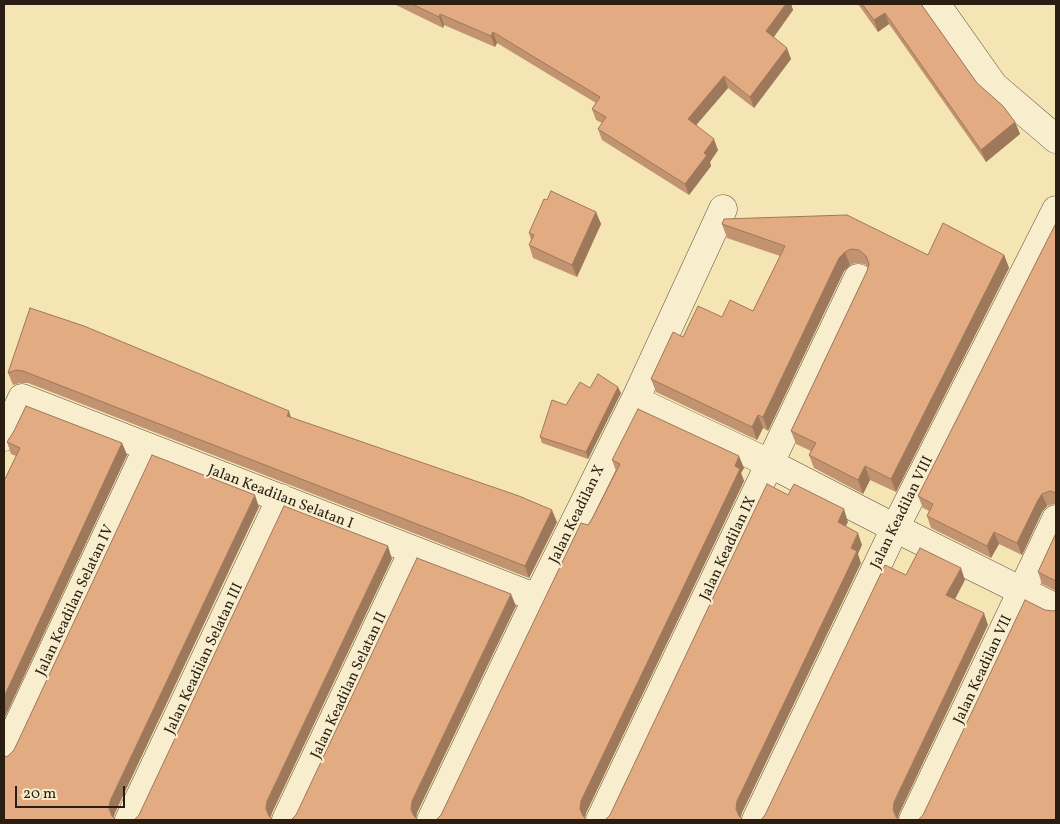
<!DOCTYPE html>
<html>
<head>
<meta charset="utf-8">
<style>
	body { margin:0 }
	#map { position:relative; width:1060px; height:824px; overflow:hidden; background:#f5e5b4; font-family:Vollkorn,serif }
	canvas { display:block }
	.frame { position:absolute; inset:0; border:5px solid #2a1e12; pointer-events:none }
	.scale { position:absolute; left:15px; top:786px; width:110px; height:22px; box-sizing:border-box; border:2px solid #2a1e12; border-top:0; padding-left:6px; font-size:15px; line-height:18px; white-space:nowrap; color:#2a1e12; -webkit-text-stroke:4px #f8eece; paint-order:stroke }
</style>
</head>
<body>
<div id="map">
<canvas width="1060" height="824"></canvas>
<div class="frame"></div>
<div class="scale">20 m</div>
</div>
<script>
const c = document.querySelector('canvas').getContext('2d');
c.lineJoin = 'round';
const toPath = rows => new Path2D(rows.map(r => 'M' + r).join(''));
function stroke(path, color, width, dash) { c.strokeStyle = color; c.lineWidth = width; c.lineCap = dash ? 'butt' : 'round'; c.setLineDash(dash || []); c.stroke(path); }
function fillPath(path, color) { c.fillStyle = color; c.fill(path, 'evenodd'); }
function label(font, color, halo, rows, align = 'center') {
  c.font = font + ' Vollkorn,serif'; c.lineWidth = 4; c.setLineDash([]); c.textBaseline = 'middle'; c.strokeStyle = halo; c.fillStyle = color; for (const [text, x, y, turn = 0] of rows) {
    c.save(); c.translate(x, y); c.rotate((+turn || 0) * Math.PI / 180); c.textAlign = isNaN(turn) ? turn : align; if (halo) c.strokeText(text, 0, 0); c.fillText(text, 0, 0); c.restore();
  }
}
const street = toPath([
	[936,4,994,86,1056,139],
	[635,400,769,463,895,528,1056,608],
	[4,437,22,398,537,598],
	[4,755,148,447],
	[129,820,281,498],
	[286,820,413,551],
	[431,820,537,598,635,400,723,209],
	[600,820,858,278],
	[756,820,895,528,1056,210],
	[913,820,1056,519]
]);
stroke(street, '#5d503a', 29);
stroke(street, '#f8eece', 28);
fillPath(toPath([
	[394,4,791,4,793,10,774,37,791,59,754,108,728,88,696,125,718,150,710,162,711,166,689,195,602,140,598,129,602,123,596,120,592,109,596,103,497,43,495,47,444,25,443,28],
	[858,4,921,4,977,83,1015,122,1020,134,986,162,889,24,878,32],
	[547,200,596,212,601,224,577,277,533,258,529,245,531,240,529,233],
	[1056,223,1056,504,1054,504,1047,506,1042,512,1022,555,999,544,991,558,931,528,927,516,929,511,923,508,918,496],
	[722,224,928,255,1004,255,1009,268,896,492,870,480,863,494,814,468,809,455,811,451,796,444,791,431,867,271,868,267,864,264,856,263,850,265,844,271,768,431,763,428,757,440,656,392,651,379,683,337,722,317,753,311,780,256,727,238],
	[30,308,291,418,557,522,529,578,28,383,20,383,13,385,8,373],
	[590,388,621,393,588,459,542,443,540,437,566,405],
	[7,442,122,443,127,455,4,719,4,481,16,456,11,454],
	[612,460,744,468,741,473,744,481,586,813,585,818,441,815,588,525,592,519,616,471],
	[1056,533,1056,591,1042,584,1038,572]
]), '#c29370');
fillPath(toPath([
	[786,4,791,4,793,10,770,42,766,31],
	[885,13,889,24,878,32,874,20],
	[440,14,444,25,443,28,439,17],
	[493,32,497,43,495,47,491,36],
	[787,48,791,59,754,108,750,97],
	[724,76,728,88,692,130,688,119],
	[1015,122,1020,134,986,162,981,150],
	[714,139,718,150,710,162,711,166,689,195,685,184,704,153],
	[596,212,601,224,577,277,572,265],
	[845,252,850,265,844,271,768,431,763,417,839,258],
	[1004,255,1009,268,896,492,891,479],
	[618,387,621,393,588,459,586,452],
	[289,411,293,424,287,416],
	[758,415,763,428,757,440,752,427],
	[122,443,127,455,4,719,4,697],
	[739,456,744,468,741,473,744,481,586,813,584,820,580,809,581,801],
	[865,466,870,480,863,494,858,480],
	[1042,494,1047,506,1042,512,1022,555,1017,543,1038,500],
	[255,495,259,507,115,813,113,820,109,809,110,801],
	[844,509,848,522,842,534,838,522],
	[552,510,557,522,529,578,525,566],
	[994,532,999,544,991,558,987,546],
	[858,533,862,545,858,554,861,563,742,813,740,820,736,809,737,801],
	[388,546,392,559,272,813,270,820,266,809,267,801],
	[961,568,965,580,951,607,946,595],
	[511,594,516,606,417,813,416,820,415,820,411,810,412,801],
	[984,613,988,625,899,814,898,820,893,810,894,802]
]), '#9e785b');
const building = toPath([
	[412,4,786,4,766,31,787,48,750,97,724,76,688,119,714,139,704,153,707,155,685,184,598,129,606,117,592,109,600,97,493,32,491,36,440,14,439,17,412,4],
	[862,4,921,4,977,83,1003,106,1015,122,981,150,885,13,874,20,862,4],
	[551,191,596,212,572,265,529,245,534,235,529,233,544,199,547,200,551,191],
	[847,215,928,255,943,223,1004,255,891,479,865,466,858,480,809,455,816,443,791,431,867,271,869,264,866,256,859,250,851,249,845,252,839,258,763,417,758,415,752,427,651,379,673,332,683,337,698,306,722,317,730,300,753,311,785,246,722,224,724,219,847,215],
	[1056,223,1056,493,1050,491,1042,494,1038,500,1017,543,994,532,987,546,927,516,933,504,918,496,1056,223],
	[30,308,84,326,289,411,287,416,519,496,552,510,525,566,23,371,16,370,8,373,30,308],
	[598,374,618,387,586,452,540,437,552,400,566,405,580,382,590,388,598,374],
	[26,406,122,443,4,697,4,481,20,448,7,442,14,431,26,406],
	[638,409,739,456,735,466,740,469,581,801,580,809,583,816,587,820,436,820,441,815,581,523,588,525,592,519,620,464,612,460,638,409],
	[152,455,255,495,110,801,109,809,112,816,116,820,4,820,4,757,8,756,14,750,152,455],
	[767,484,788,495,794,484,844,509,838,522,858,533,851,548,857,551,737,801,736,809,739,816,743,820,605,820,610,815,767,484],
	[284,506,388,546,267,801,266,809,269,816,273,820,134,820,139,815,284,506],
	[1056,533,1056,581,1038,572,1056,533],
	[920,548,961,568,946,595,984,613,894,802,893,810,896,817,900,820,761,820,765,815,885,565,906,575,920,548],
	[417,558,511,594,412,801,411,810,414,816,418,820,291,820,296,815,417,558],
	[1025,600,1045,610,1053,611,1056,610,1056,820,918,820,923,815,1025,600]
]);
fillPath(building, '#e2ab82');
stroke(building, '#9e785b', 1);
label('15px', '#2a1e12', '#f8eece', [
	["Jalan Keadilan Selatan I",280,498,21],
	["Jalan Keadilan VIII",903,513,-64],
	["Jalan Keadilan X",578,515,-64],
	["Jalan Keadilan IX",729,549,-65],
	["Jalan Keadilan Selatan IV",76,601,-65],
	["Jalan Keadilan Selatan III",205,659,-65],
	["Jalan Keadilan VII",984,670,-65],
	["Jalan Keadilan Selatan II",350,686,-65]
]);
</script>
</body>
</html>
